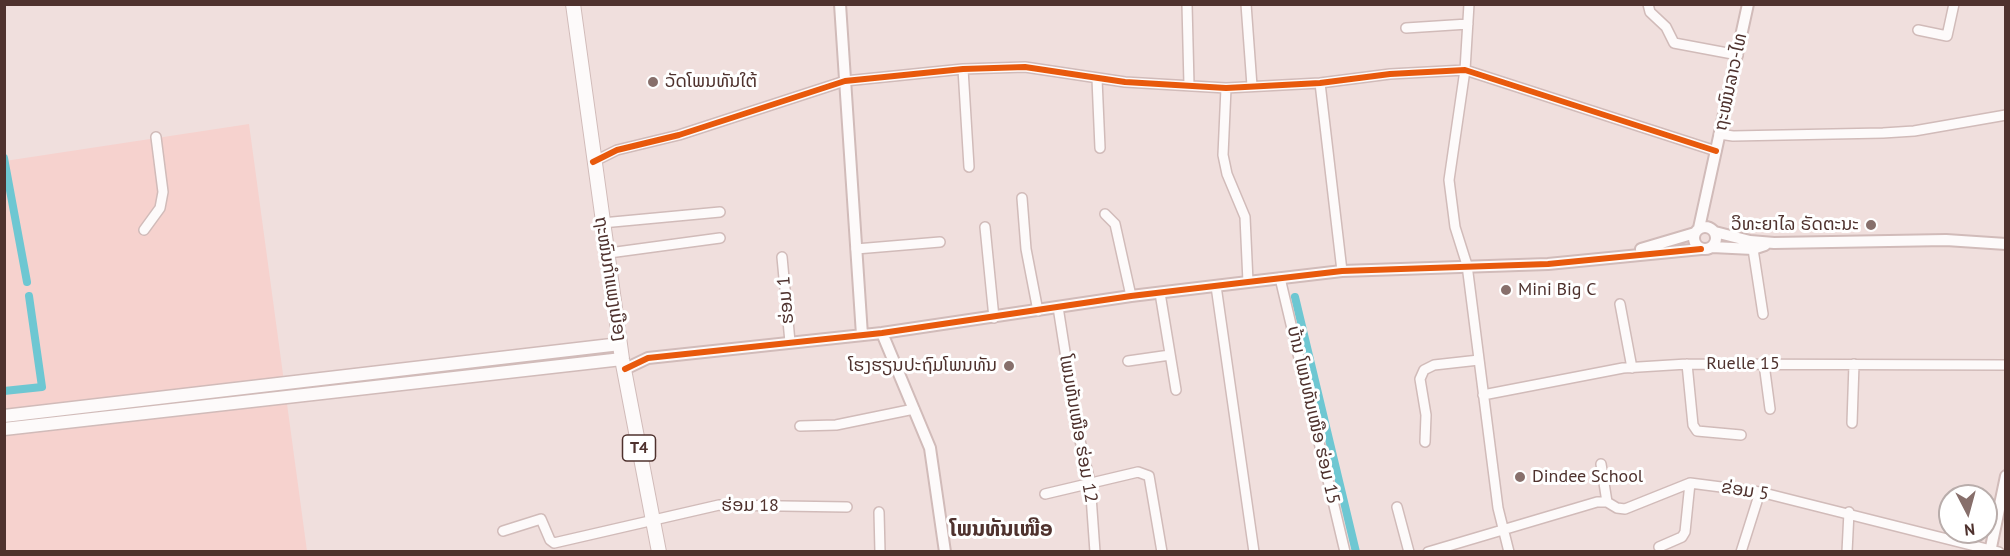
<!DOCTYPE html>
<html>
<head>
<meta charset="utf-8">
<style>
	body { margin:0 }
	#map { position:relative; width:2010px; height:556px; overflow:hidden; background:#f0dfdd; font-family:"PT Sans",sans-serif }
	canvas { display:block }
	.frame { position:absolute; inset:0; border:6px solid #4f322e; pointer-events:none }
	.north { position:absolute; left:1938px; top:484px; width:60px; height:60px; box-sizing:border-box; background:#fff; border:2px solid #b9adab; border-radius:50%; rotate:174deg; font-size:16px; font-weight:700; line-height:24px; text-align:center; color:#4f322e }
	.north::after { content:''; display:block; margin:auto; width:21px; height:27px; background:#876f6b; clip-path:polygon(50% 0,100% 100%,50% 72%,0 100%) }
</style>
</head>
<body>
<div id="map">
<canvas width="2010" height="556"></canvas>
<div class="frame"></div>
<div class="north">N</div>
</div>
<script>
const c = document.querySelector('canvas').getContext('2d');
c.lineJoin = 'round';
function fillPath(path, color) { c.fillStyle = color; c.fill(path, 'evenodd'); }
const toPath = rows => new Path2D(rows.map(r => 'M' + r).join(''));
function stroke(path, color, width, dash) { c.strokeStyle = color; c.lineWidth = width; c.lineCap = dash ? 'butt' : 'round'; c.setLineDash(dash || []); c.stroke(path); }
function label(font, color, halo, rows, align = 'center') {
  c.font = font + ' "PT Sans","Noto Sans Lao",sans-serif'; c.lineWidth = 6; c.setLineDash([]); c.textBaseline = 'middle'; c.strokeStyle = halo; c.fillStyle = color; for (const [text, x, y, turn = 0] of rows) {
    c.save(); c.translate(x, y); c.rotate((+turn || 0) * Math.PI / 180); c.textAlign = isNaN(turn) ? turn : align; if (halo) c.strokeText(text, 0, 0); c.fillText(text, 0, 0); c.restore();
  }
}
fillPath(toPath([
	[249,124,307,551,5,551,4,158,5,161]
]), '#f6d2ce');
stroke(toPath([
	[4,158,27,282],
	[1295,297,1356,552],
	[4,391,42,387,29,296]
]), '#6ec7d2', 8);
const minor = toPath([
	[1187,4,1189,85],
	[1246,4,1252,86],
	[1469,4,1465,70,1449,180,1455,227,1467,265,1498,508,1509,552],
	[1648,4,1650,12,1666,27,1674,43,1738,55],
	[1406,28,1468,24],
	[1918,30,1947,36,1954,4],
	[963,69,969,167],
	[1097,79,1100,148],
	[1320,83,1342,271],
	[1226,88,1223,155,1227,174,1245,217,1248,282],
	[1719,134,1733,136,1883,133,1914,131,2006,115],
	[593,162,617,150,679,135,845,81,963,69,1025,67,1125,82,1226,88,1320,83,1390,74,1465,70,1716,151],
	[1022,198,1026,249,1038,311],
	[1105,214,1115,224,1131,296],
	[602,223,720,212],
	[985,227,994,318],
	[144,230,160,208,163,192,156,137],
	[856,249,940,242],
	[1753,249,1763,314],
	[609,253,720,238],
	[782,257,790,342],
	[1280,278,1345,552],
	[1216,286,1254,552],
	[1160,293,1176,390],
	[1620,304,1632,368],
	[1058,307,1077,428,1090,482,1095,552],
	[1128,361,1170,355],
	[1687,364,1693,425,1697,431,1741,435],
	[1764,364,1770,409],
	[1483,395,1623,368,1687,364,2006,365],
	[1852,423,1854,364],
	[800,426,836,425,914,409],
	[1425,442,1426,415,1420,379,1424,370,1434,365,1479,360],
	[1601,464,1607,502],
	[1045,494,1138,472,1149,476,1162,552],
	[1397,507,1409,552],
	[879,512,880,552],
	[503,531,541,519,550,540,554,543,719,505,847,507],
	[1659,547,1682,537,1685,532,1690,483],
	[1428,552,1597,502,1607,502,1617,508,1625,509,1690,483,1760,492,1999,552],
	[1741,552,1760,492],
	[1847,552,1849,512]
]);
const tertiary = toPath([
	[840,4,862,335],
	'1694 238a11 11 0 1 1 22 0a11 11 0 1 1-22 0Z',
	[1699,228,1748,4],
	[1715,232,1750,241,1774,243,1946,240,2006,244],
	[1712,247,1753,249,1765,245],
	[1641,249,1695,233],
	[882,333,930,448,945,552],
	[625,369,648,358,882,333,1131,296,1248,282,1342,271,1548,264,1701,249],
	[1990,552,2006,476]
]);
const secondary = toPath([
	[4,416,620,344],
	[4,429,622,359]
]);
const primary = toPath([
	[573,4,622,359,659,552]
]);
stroke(minor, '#d1bbb9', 12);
stroke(tertiary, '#d1bbb9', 14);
stroke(secondary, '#d1bbb9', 15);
stroke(primary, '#d1bbb9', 16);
stroke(minor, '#fdfafa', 9);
stroke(tertiary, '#fdfafa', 10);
stroke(secondary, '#fdfafa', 12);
stroke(primary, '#fdfafa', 14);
stroke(toPath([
	[593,162,617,150,679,135,845,81,963,69,1025,67,1125,82,1226,88,1320,83,1390,74,1465,70,1716,151],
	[625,369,648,358,882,333,1131,296,1248,282,1342,271,1548,264,1701,249]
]), '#e8590c', 6);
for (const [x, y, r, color] of [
	[653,82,6,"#876f6b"],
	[1871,225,6,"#876f6b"],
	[1506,290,6,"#876f6b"],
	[1009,366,6,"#876f6b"],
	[1520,477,6,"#876f6b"]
]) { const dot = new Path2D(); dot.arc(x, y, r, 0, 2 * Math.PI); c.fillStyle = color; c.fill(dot); stroke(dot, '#fff', 2); }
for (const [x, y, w] of [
	[639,448,33]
]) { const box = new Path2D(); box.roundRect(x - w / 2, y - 13, w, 26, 4.5); c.fillStyle = '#fff'; c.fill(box); stroke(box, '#4f322e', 1.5); }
label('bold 16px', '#4f322e', null, [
	["T4",639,448]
]);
label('18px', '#4f322e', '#fff', [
	["ວັດໂພນທັນໃຕ້",665,82],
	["ວິທະຍາໄລ ຣັດຕະນະ",1859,225,"right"],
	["Mini Big C",1518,290],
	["ໂຮງຮຽນປະຖົມໂພນທັນ",997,366,"right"],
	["Dindee School",1532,477]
], 'left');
label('18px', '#4f322e', '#fff', [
	["ຖະໜົນລາວ-ໄທ",1731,82,-78],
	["ຖະໜົນກຳແພງເມືອງ",610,279,81],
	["ຮ່ອມ 1",786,300,-95],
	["Ruelle 15",1743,364],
	["ບ້ານ ໂພນທັນເໜືອ ຮ່ອມ 15",1313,415,77],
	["ໂພນທັນເໜືອ ຮ່ອມ 12",1078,429,80],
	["ຂ່ອມ 5",1745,491,9],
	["ຮ່ອມ 18",750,506]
]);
label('bold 21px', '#4f322e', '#fff', [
	["ໂພນທັນເໜືອ",1001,530]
]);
</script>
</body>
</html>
